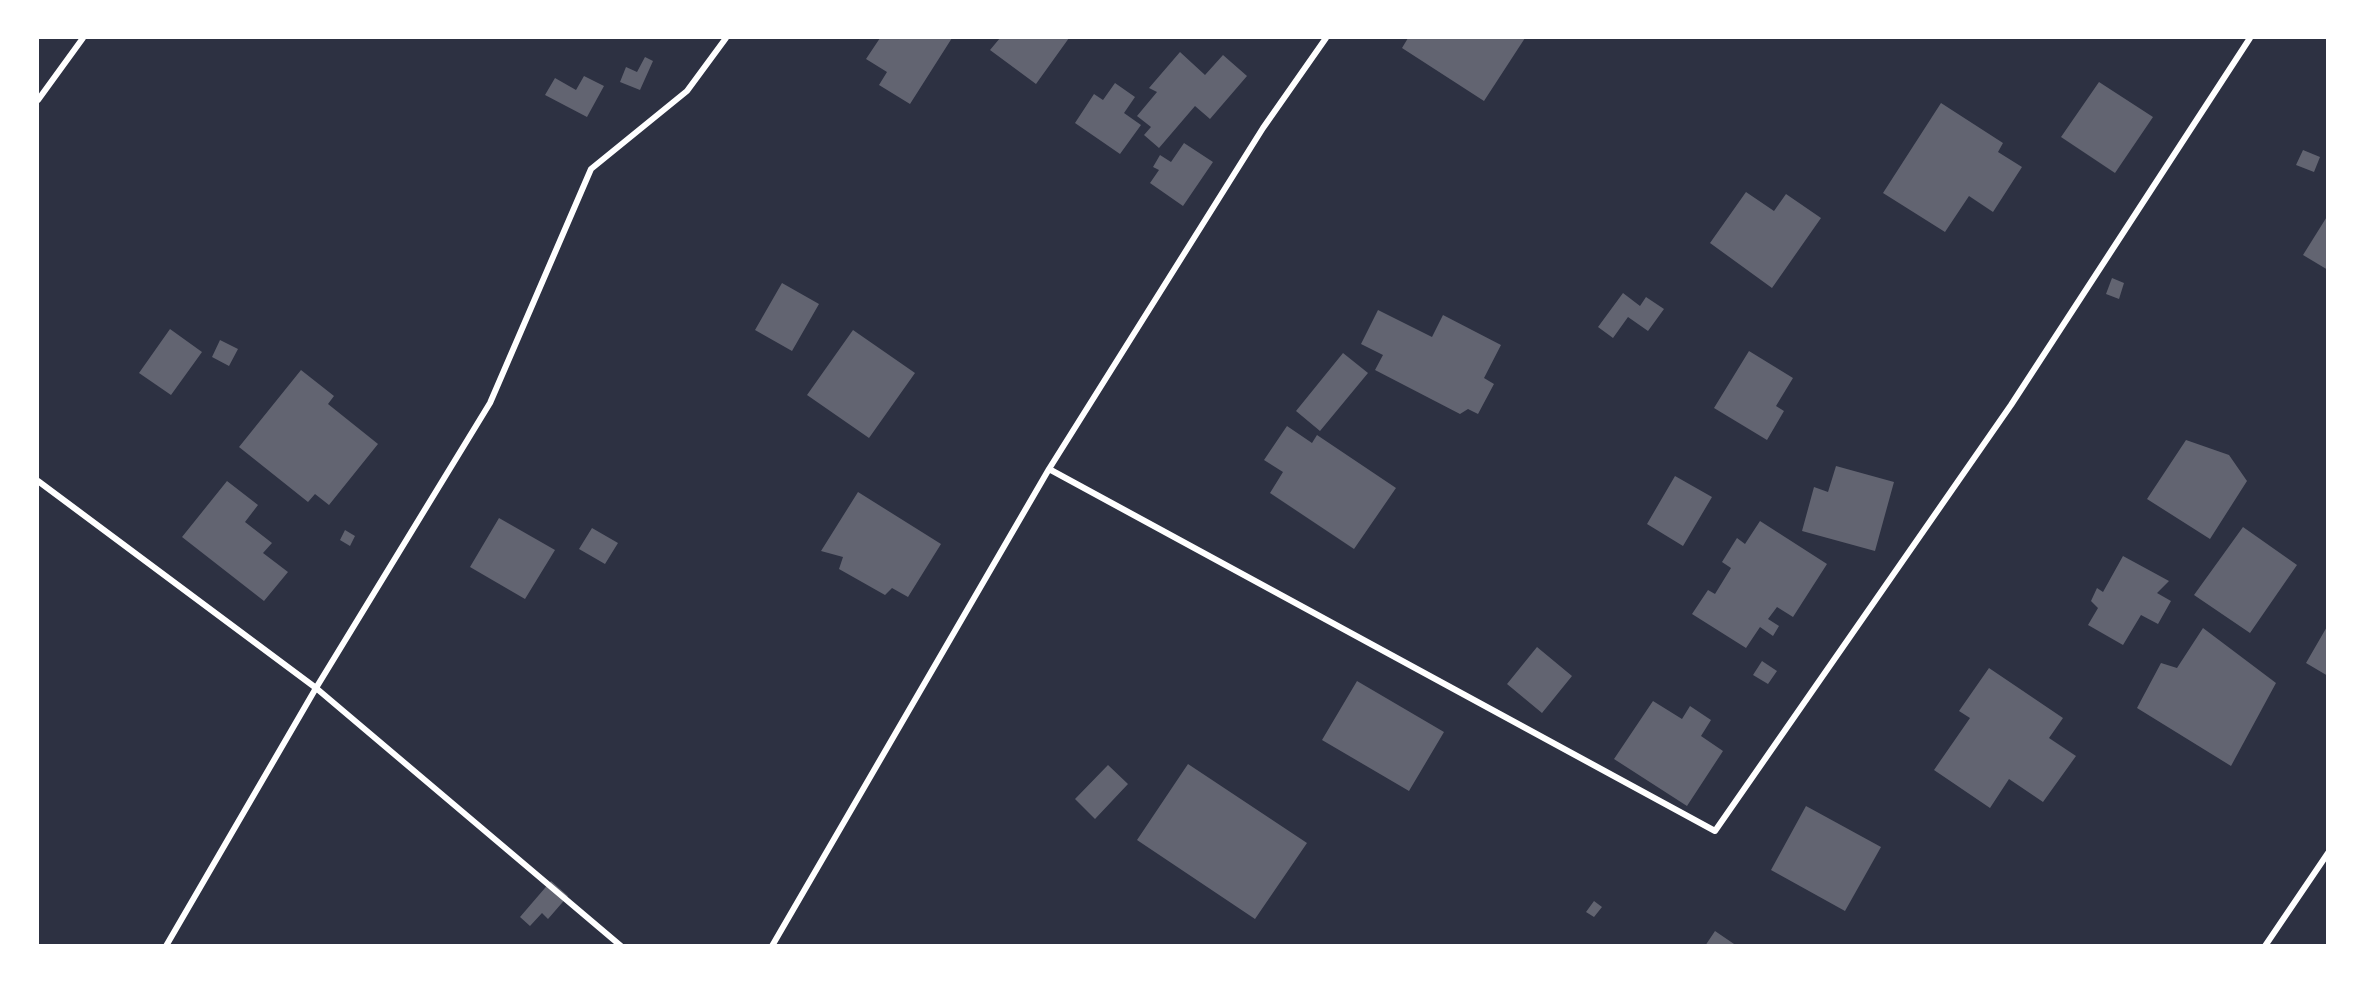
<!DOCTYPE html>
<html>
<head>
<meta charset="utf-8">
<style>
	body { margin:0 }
	#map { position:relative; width:2365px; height:983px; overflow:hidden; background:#2d3142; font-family:Quicksand,sans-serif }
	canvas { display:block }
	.frame { position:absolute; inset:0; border:39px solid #fff; pointer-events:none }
</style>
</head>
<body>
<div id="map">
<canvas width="2365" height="983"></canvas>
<div class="frame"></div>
</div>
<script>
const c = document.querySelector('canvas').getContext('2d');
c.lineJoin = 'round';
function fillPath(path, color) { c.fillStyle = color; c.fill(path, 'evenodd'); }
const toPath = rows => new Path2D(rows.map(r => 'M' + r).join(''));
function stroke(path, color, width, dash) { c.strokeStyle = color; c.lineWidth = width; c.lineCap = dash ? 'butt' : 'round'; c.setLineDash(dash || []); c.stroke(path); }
fillPath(toPath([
	[880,38,952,38,910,104,879,85,887,72,866,59],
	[1000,38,1069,38,1036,84,990,50],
	[1408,38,1525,38,1484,101,1402,48],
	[1180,52,1205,75,1223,55,1247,76,1210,119,1195,106,1159,148,1144,135,1151,127,1137,116,1157,92,1149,88],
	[645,57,653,61,640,90,620,82,626,67,637,72],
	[584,76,604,86,587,117,545,95,555,78,576,90],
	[2099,82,2153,117,2115,173,2061,137],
	[1115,83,1135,97,1124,113,1141,125,1120,154,1075,123,1094,94,1103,100],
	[1941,103,2003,143,1998,152,2022,167,1993,212,1969,196,1945,232,1883,193],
	[1184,143,1213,162,1183,206,1150,183,1159,170,1153,167,1160,155,1171,162],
	[2303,150,2320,157,2314,172,2296,165],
	[1746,192,1774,211,1786,194,1821,218,1772,288,1710,243],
	[2328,215,2328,270,2303,255],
	[2112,278,2124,283,2119,299,2106,294],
	[782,283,819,304,792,351,755,330],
	[1623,293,1640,306,1646,297,1664,309,1648,331,1628,317,1613,338,1598,327],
	[1378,310,1432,337,1443,315,1501,345,1484,378,1494,384,1478,414,1468,409,1460,414,1375,370,1383,355,1361,344],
	[170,329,202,352,171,395,139,373],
	[853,330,915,373,869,438,807,395],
	[220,340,238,349,229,366,212,357],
	[1749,351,1793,378,1776,406,1784,411,1767,440,1714,408],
	[1343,353,1368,373,1320,431,1296,411],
	[301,370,334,396,328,404,378,444,329,505,315,494,308,502,239,447],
	[1287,426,1312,443,1317,435,1396,488,1354,549,1270,493,1283,472,1264,460],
	[2186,440,2229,455,2247,481,2210,539,2147,499],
	[1836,466,1894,482,1875,551,1802,531,1814,487,1828,492],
	[1675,476,1712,497,1683,546,1647,524],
	[227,481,258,505,245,522,272,543,263,553,288,572,264,601,182,537],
	[858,492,941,544,908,597,892,588,885,595,839,569,843,557,821,551],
	[499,518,555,550,525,599,470,567],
	[1760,521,1827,564,1793,617,1777,607,1768,619,1779,626,1773,636,1760,627,1746,648,1692,614,1708,590,1715,594,1731,568,1722,562,1737,538,1745,544],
	[2243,527,2297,565,2250,633,2194,595],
	[592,528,618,543,605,564,579,549],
	[345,530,355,536,350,546,340,540],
	[2123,556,2169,581,2157,593,2171,601,2158,624,2141,615,2123,645,2088,625,2098,608,2091,601,2097,588,2103,592],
	[2328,625,2328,676,2306,663],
	[2203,628,2276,683,2231,766,2137,708,2161,663,2177,668],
	[1537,647,1572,676,1542,713,1507,684],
	[1762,661,1777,671,1768,684,1753,675],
	[1989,668,2063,718,2049,738,2076,756,2043,802,2009,779,1990,808,1934,770,1970,718,1959,711],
	[1357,681,1444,732,1409,791,1322,740],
	[1653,701,1682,719,1690,706,1711,720,1701,736,1723,751,1687,806,1614,759],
	[1188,764,1307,843,1255,919,1137,840],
	[1108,765,1128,784,1095,819,1075,799],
	[1806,806,1881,847,1845,911,1771,870],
	[551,881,568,896,548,919,542,913,530,926,520,917],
	[1594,901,1602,907,1594,917,1586,912],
	[1715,931,1737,946,1705,946]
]), '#626471');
stroke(toPath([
	[38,100,83,38],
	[1049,469,1715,831,2011,405,2250,38],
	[38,481,316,688,621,946],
	[166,946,316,688,490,403,591,169,687,91,726,38],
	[772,946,1049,469,1263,128,1326,38],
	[2265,946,2328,853]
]), '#fff', 6);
</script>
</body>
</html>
